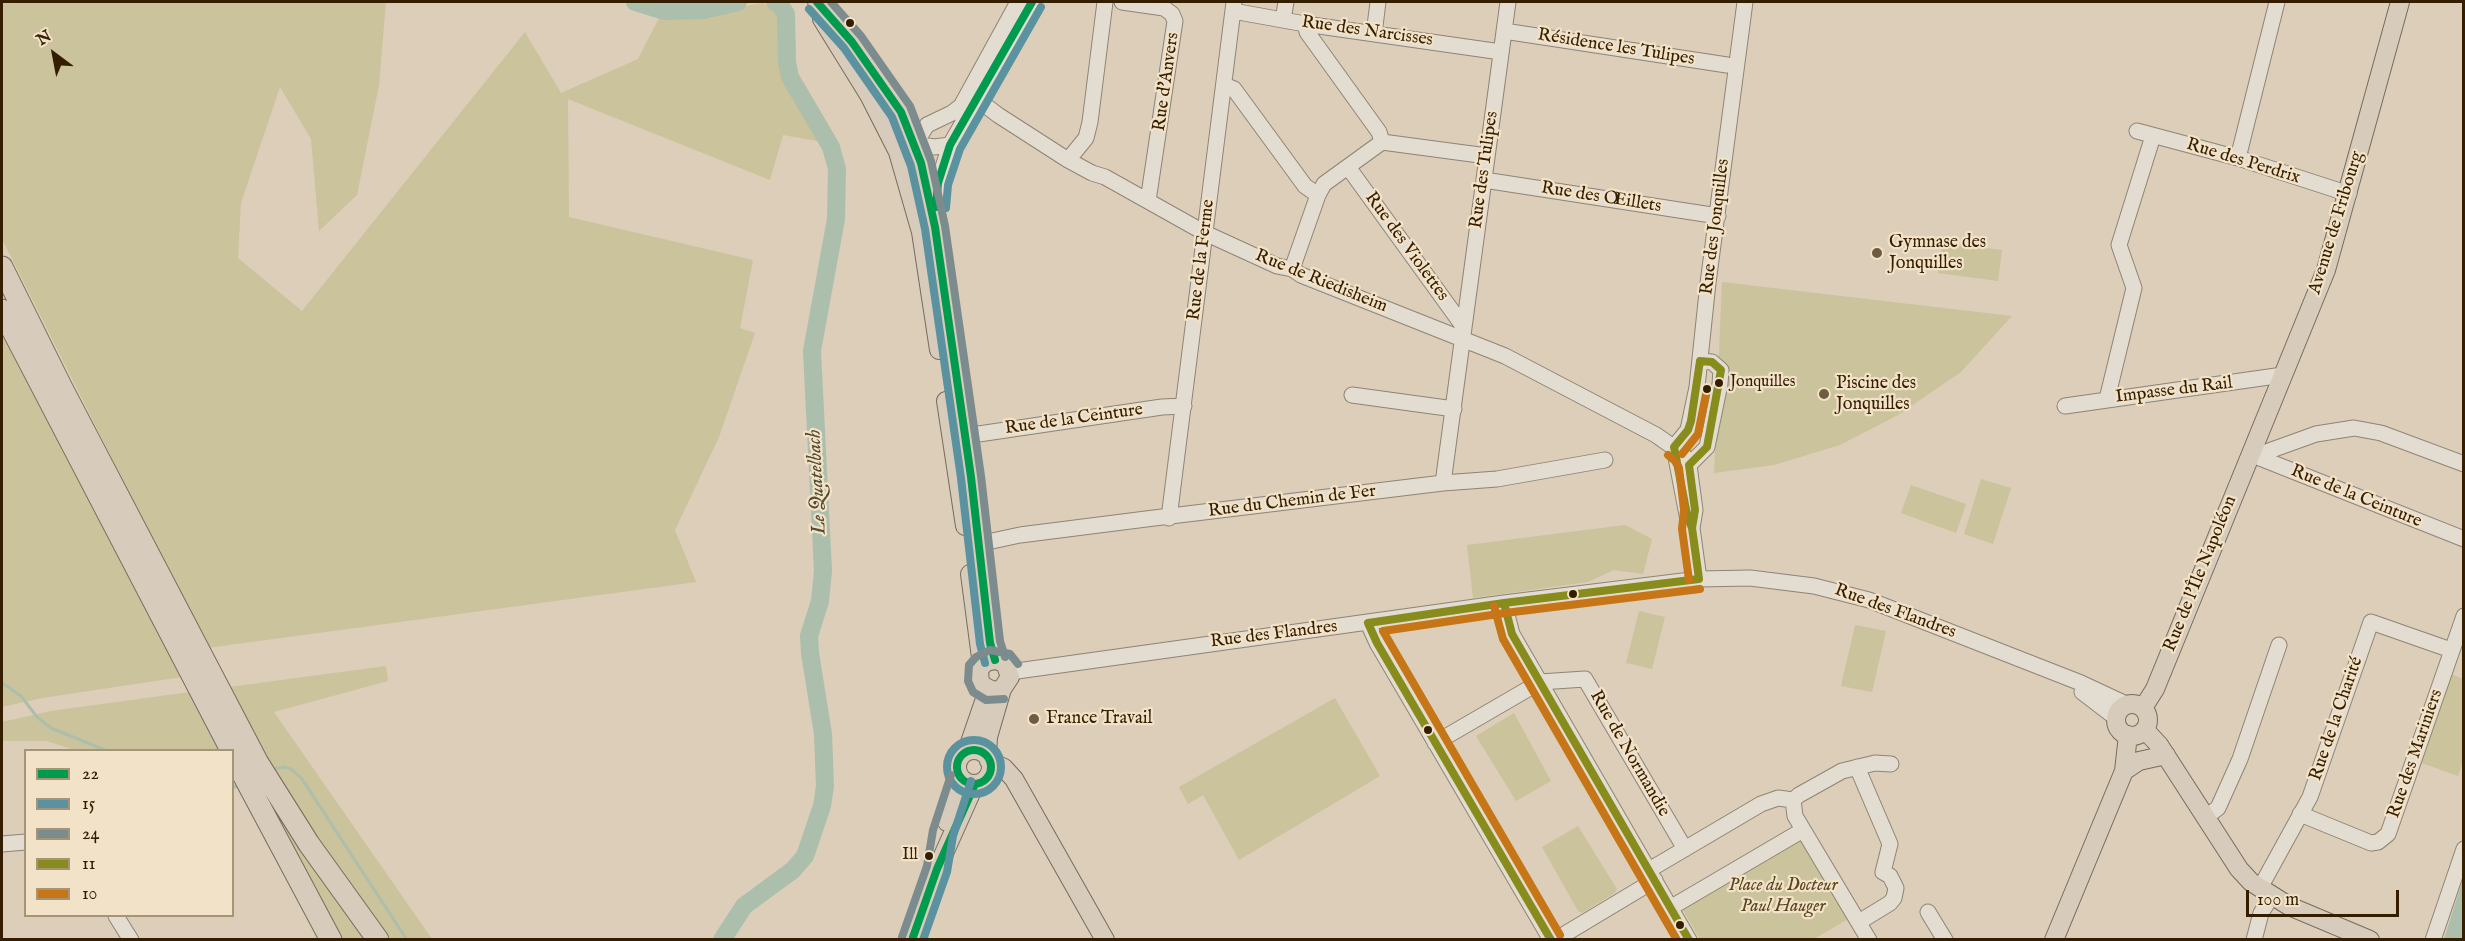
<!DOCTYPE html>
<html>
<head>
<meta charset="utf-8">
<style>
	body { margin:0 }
	#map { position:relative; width:2465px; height:941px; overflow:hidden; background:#dcceb8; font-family:"IM FELL English",serif }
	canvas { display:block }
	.frame { position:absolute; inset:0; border:3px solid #351e00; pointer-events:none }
	.legend { position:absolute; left:24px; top:749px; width:210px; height:168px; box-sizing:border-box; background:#f2e2c7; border:2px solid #a69477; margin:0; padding:8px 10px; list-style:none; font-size:18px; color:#351e00 }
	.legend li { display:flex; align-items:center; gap:12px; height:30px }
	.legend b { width:30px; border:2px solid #a69477 }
	.north { position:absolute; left:24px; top:24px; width:60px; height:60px; -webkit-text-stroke:4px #f2e2c7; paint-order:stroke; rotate:328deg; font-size:16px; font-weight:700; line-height:24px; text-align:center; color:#351e00 }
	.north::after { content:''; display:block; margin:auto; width:21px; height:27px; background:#351e00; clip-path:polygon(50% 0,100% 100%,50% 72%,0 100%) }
	.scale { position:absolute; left:2246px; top:890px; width:153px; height:27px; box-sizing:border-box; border:3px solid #351e00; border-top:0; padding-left:8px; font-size:18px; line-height:21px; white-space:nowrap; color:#351e00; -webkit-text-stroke:4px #f2e2c7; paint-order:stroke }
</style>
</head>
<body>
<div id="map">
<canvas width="2465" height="941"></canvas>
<div class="frame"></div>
<ul class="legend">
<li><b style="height:8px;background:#009b4e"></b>22</li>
<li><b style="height:8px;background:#5b92a0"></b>15</li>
<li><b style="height:8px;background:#7c8c8e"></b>24</li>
<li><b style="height:8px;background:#888c1d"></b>11</li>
<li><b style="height:8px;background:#c67616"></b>10</li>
</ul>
<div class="north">N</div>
<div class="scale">100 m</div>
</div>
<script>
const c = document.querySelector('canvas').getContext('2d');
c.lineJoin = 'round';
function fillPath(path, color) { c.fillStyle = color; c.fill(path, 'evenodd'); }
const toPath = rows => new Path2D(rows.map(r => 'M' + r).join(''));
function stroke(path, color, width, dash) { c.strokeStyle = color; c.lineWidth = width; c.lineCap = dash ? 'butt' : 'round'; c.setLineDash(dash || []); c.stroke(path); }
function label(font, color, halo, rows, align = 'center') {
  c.font = font + ' "IM FELL English",serif'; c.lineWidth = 4.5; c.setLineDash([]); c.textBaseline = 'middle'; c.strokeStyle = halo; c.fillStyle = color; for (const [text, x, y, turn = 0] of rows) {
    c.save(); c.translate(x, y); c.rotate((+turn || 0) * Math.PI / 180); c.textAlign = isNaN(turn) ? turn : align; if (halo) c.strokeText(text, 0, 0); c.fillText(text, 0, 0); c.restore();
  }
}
fillPath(toPath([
	[2,2,386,2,379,85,357,195,319,231,311,139,280,87,241,203,238,258,302,311,525,32,561,93,638,59,660,16,705,13,763,3,782,16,785,78,828,143,783,135,770,180,568,99,569,217,753,260,740,328,755,333,719,437,675,530,696,582,207,648,2,239],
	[1942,243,2002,250,1998,281,1938,273],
	[1722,282,2012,316,1961,372,1898,415,1840,445,1774,465,1714,473],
	[2,326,182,677,42,698,2,707],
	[1981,479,2011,488,1993,544,1964,534],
	[1911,485,1966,504,1956,533,1901,513],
	[1625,525,1652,539,1643,574,1614,570,1588,582,1473,598,1467,545],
	[1639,611,1665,617,1652,669,1626,663],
	[1855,625,1886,631,1872,692,1841,686],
	[386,666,388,681,274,712,432,939,387,939,279,782,229,687],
	[2451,674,2463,679,2463,761,2458,776,2419,762],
	[190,692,221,750,74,750,47,741,2,741,2,722,51,711],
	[1335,698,1380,776,1239,860,1203,795,1188,804,1179,787],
	[1514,713,1551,781,1516,801,1476,736],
	[265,790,373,939,339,939,261,792],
	[1578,826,1617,889,1615,893,1582,913,1578,911,1542,847],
	[1799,837,1848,919,1814,939,1700,939,1681,907]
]), '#cac39b');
fillPath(toPath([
	[2463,879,2463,939,2444,939]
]), '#acbfac');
stroke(toPath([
	[2,683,21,696,37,717,51,728,105,750],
	[272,769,284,767,291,769,302,779,407,940],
	[232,788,240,785]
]), '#acbfac', 3);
stroke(toPath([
	[635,2,664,11,704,10,738,2],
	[722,940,744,906,793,870,805,856,822,806,825,786,823,734,810,653,809,636,820,601,823,571,812,351,836,219,837,169,831,147,790,77,787,62,786,14,780,5,775,2]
]), '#acbfac', 18);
const minor = toPath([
	[1122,2,1164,8,1172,14,1175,21,1148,201],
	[1233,11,1305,24,1501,52],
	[1283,20,1286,2],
	[1305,24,1307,32,1379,132,1382,142],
	[1504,31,1727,65],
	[1374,34,1378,2],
	[1224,85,1234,89,1305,186,1318,195],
	[969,93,998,115,1068,160,1092,173,1105,177,1205,233,1277,266,1292,269,1301,275,1505,356,1656,435,1683,454,1689,465,1695,510,1692,528],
	[2137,131,2238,158,2349,194],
	[915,144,927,125,952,113,961,106,1018,2],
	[915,144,934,147,950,145],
	[2238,158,2277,2],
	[1068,160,1086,138,1090,122,1105,2],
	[1348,167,1463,326],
	[1484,180,1718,216],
	[936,215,938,183,950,145,1032,2],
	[1292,269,1318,195,1324,184,1382,142,1487,156],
	[1352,395,1454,409],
	[2107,399,2134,288,2119,245,2153,136],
	[2065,406,2283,375],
	[965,436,1162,407,1184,406],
	[1674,447,1688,430,1697,387,1708,283,1745,2],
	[1674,447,1687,515,1692,528,1699,579],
	[2252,453,2266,452,2316,434,2354,428,2381,433,2464,464],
	[2250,454,2464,539],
	[1689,465,1707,447,1720,384,1721,370,1712,362,1700,361],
	[1443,483,1508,2],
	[1169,518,1234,2],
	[978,544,1020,535,1154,518,1443,483,1497,479,1605,460],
	[1504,603,1512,634,1689,940],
	[1368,623,1377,643,1551,940],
	[1010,672,1504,603,1699,579,1750,578,1814,586,1869,600,2081,683,2126,704],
	[2082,692,2116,718],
	[1435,743,1540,682,1585,679,1685,849],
	[1857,767,1890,844,1883,872,1890,876,1896,888,1894,898,1890,903,1859,922],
	[2300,814,2371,843,2378,842,2388,834,2464,616],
	[2206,817,2218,808,2240,759,2279,645],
	[2,844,26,842],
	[1649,870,1761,804,1778,798,1793,800],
	[2260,888,2310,797,2371,622,2451,650],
	[1670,908,1803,830],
	[1928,912,1945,940],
	[116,916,131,940],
	[1555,940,1655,880],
	[1869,940,1795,816,1793,800,1799,795,1842,771,1875,763,1891,764],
	[2254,940,2261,913,2272,896],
	[2433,940,2464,849]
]);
const major = toPath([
	[817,2,852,42,901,112,915,144,921,163,935,227,953,364,971,477,990,643,995,660],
	[822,19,869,95,898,152,921,232,939,350],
	[946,401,965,526],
	[970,574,982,665],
	'2116 720a16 16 0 1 1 32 0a16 16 0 1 1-32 0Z',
	[2143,708,2155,689,2326,270,2400,2],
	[2145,730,2159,745,2239,869,2251,882,2289,906,2370,940],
	'957 767a17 17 0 1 1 34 0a17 17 0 1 1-34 0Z',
	[967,751,986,696,984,687],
	[987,756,988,737,1002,689,1010,677,1005,663,995,660,986,662,979,669,980,684,993,691,1002,689],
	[989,761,1004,768,1014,779,1105,940],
	[2124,771,2139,761,2166,755],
	[947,822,961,778],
	[912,940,937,869,975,784],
	[2054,940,2124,771,2128,735]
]);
const highway = toPath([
	[2,267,62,388,258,763,309,844,378,940],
	[2,310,231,750],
	[232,754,331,940]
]);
stroke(minor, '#8f8474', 17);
stroke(major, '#776c5c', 20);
stroke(highway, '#776c5c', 23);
stroke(minor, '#e3dcd1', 15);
stroke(major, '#d7ccbc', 18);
stroke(highway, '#d7ccbc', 21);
stroke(toPath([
	[817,2,852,42,901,112,921,163,935,227,971,477,990,643,995,660],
	[936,207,938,183,950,145,1032,2],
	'957 767a17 17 0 1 1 34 0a17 17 0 1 1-34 0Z',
	[912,940,937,869,975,784]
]), '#009b4e', 8);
stroke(toPath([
	[809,9,844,48,892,117,911,166,925,229,961,478,980,644,985,663],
	[946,208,948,185,960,149,1041,7],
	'947 767a27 27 0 1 1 54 0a27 27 0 1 1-54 0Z',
	[923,940,947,872,953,836,971,781]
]), '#5b92a0', 8);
stroke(toPath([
	[831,2,861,36,910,106,931,161,945,226,981,476,1000,641,1005,657],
	[1004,699,986,700,973,692,968,681,969,665,976,657,990,650,1010,654,1018,664],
	[902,937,927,866,933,830,951,775]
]), '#7c8c8e', 8);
stroke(toPath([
	[1700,361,1712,362,1721,370,1707,447,1689,465,1695,510,1692,528,1687,515,1674,447,1688,430,1691,421,1700,361],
	[1692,528,1696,556,1699,579,1692,528],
	[1504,603,1512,634,1689,940],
	[1551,940,1377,643,1368,623,1504,603,1699,579]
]), '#888c1d', 8);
stroke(toPath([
	[1682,454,1698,434,1707,389],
	[1668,455,1675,461,1679,468,1684,510,1682,529,1689,580],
	[1494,606,1503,639,1677,940],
	[1560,935,1383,631,1505,613,1700,589]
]), '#c67616', 8);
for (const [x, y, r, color] of [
	[850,23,5,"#351e00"],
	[1877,253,6,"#6f5c40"],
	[1719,383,5,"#351e00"],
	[1707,389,5,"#351e00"],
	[1824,394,6,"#6f5c40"],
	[1573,594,5,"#351e00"],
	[1034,719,6,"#6f5c40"],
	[1428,730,5,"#351e00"],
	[929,856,5,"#351e00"],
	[1680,925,5,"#351e00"]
]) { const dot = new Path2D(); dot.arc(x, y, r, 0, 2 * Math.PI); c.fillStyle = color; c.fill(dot); stroke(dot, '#f2e2c7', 2); }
label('16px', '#351e00', '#f2e2c7', [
	["Jonquilles",1730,383],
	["Ill",918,856,"right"]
], 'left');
label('18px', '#351e00', '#f2e2c7', [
	["Rue des Narcisses",1367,32,8],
	["Résidence les Tulipes",1616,48,9],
	["Rue d'Anvers",1167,82,-82],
	["Rue des Perdrix",2243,162,17],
	["Rue des Tulipes",1485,170,-82],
	["Rue des Œillets",1601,198,9],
	["Avenue de Fribourg",2337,223,-73],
	["Rue des Jonquilles",1716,227,-83],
	["Rue des Violettes",1406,247,54],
	["Rue de la Ferme",1202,260,-83],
	["Rue de Riedisheim",1321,282,22],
	["Impasse du Rail",2174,391,-7],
	["Rue de la Ceinture",1074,420,-8],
	["Rue de la Ceinture",2356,497,22],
	["Rue du Chemin de Fer",1292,502,-7],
	["Rue de l'Île Napoléon",2201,574,-68],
	["Rue des Flandres",1895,612,20],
	["Rue des Flandres",1274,635,-7],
	["Rue de la Charité",2337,719,-71],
	["Rue de Normandie",1629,754,60],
	["Rue des Mariniers",2416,754,-71]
]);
label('18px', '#351e00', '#f2e2c7', [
	["Gymnase des",1889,243],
	["Jonquilles",1889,264],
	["Piscine des",1836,384],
	["Jonquilles",1836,405],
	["France Travail",1046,719]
], 'left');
label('italic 18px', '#574521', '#f2e2c7', [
	["Place du Docteur",1783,886],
	["Paul Hauger",1783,907]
]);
label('italic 20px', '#534c32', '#f2e2c7', [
	["Le Quatelbach",818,482,-93]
]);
</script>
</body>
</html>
